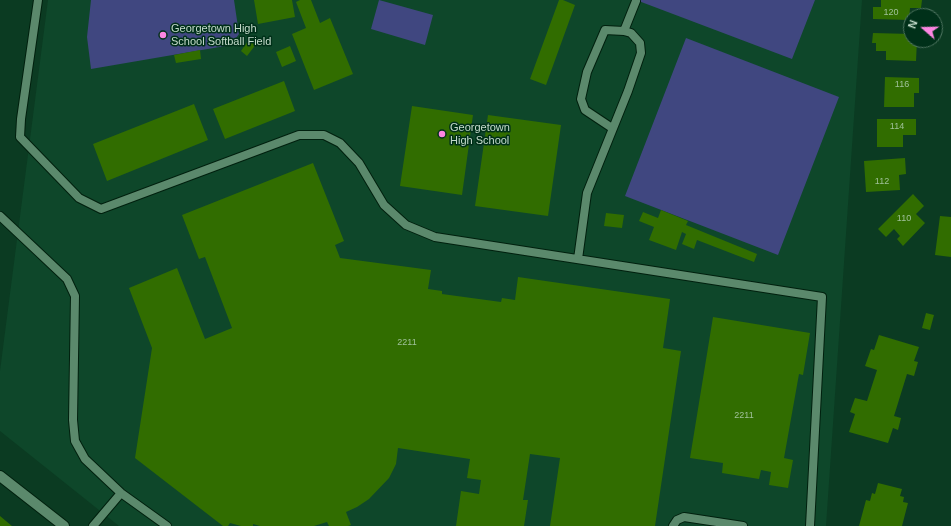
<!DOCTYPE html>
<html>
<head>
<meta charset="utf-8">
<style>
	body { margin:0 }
	#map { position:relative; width:951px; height:526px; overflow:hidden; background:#0b3b22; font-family:Arial,sans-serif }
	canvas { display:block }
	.north { position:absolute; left:903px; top:8px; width:40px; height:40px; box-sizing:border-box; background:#003019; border:1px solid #4e7460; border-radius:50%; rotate:290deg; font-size:11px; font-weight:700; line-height:16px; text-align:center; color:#c4dbcb }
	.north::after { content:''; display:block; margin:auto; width:14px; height:18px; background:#fd86e2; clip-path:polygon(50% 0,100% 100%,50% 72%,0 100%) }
</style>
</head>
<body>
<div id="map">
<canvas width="951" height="526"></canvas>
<div class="north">N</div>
</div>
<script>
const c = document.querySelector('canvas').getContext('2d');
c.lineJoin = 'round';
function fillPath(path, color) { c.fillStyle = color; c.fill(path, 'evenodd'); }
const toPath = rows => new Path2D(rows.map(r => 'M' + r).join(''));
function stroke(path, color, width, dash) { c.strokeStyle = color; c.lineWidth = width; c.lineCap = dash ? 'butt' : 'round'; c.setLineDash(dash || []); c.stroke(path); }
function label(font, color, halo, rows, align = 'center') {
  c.font = font + ' Arial,sans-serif'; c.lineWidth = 3; c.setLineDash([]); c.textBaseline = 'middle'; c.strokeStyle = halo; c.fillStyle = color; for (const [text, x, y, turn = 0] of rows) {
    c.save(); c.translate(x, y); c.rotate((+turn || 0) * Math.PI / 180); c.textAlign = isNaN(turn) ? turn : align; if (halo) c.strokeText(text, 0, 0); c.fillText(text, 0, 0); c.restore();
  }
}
fillPath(toPath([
	[48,0,862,0,826,526,119,526,0,431,0,371]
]), '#0e472a');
fillPath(toPath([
	[91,0,234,0,239,34,231,45,91,69,87,37],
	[379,0,433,15,425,45,371,29],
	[636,0,815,0,792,59],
	[686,38,839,97,778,255,625,196]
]), '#404780');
fillPath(toPath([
	[254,0,292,0,295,17,258,24],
	[300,0,311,0,320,23,330,18,353,74,314,90,292,34,306,28,296,2],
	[559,0,563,0,575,5,546,85,530,79],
	[881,0,922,0,921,8,910,8,909,20,873,19,873,7,881,7],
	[873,33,911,34,911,40,917,40,916,61,886,60,886,51,876,51,876,43,872,43],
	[250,38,257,43,247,56,241,51],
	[290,46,296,61,282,67,276,52],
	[200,50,201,59,176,63,174,55],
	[885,77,919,78,919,93,914,93,914,107,884,107],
	[284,81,295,111,225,139,213,109],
	[194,104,208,140,107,181,93,144],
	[412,106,473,115,462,195,400,186],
	[488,115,561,125,548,216,475,206],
	[877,119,916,119,916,135,903,135,903,147,877,147],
	[905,158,906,174,899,175,900,190,866,192,864,161],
	[313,163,344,241,335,245,340,258,431,270,428,289,442,291,442,294,501,302,502,298,515,300,518,277,670,299,663,348,681,351,655,526,550,526,560,458,530,454,523,500,528,500,524,526,456,526,461,491,479,494,481,480,467,478,470,459,398,448,396,464,389,478,369,499,357,507,346,512,351,525,348,526,329,526,327,522,314,526,260,526,253,524,253,526,241,526,230,523,228,526,223,526,135,458,152,348,129,288,177,268,205,339,232,328,205,257,199,259,182,215],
	[913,194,924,206,916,214,925,223,903,246,897,239,900,236,894,229,886,237,878,229],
	[661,210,688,221,686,225,757,254,754,262,697,240,694,249,682,244,686,234,682,232,676,250,649,240,654,227,639,221,643,212,658,218],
	[606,213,624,215,622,228,604,226],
	[940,216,951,217,951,257,935,255],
	[926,313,934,315,930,330,922,328],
	[713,317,810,333,803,375,799,374,784,458,793,460,788,488,769,485,771,472,761,470,759,479,722,473,723,463,690,458],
	[879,335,919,347,914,361,918,362,914,376,907,374,894,416,901,418,898,430,893,428,888,443,849,432,855,414,850,412,855,398,867,401,877,370,865,366,871,349,874,350],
	[878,483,902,489,900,496,904,497,903,502,908,503,902,526,859,526,866,500,870,501,872,493,875,494],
	[0,516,12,526,0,526]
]), '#316d00');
const service = toPath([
	[38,0,21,119,20,137,79,198,101,209,299,135,324,135,340,143,359,163,384,205,406,225,435,237,822,297,810,526],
	[624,31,636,1],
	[0,216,67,279,75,296,73,420,75,441,85,459,121,493,167,526],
	[578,259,587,193,628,91,641,53,640,43,631,33,624,31,605,30,587,72,581,99,585,110,612,128],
	[93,526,121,493],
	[673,526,677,520,684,517,743,526]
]);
const secondary = toPath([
	[0,476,64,526]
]);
stroke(service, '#00200e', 10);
stroke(secondary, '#00200e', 12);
stroke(service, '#5b896c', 8);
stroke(secondary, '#5b896c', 10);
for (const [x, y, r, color] of [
	[163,35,4,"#fd86e2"],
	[442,134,4,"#fd86e2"]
]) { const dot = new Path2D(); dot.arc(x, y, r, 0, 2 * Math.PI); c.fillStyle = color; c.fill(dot); stroke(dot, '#003019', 1.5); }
label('9px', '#9fc098', null, [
	["120",891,13],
	["116",902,85],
	["114",897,127],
	["112",882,182],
	["110",904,219],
	["2211",407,343],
	["2211",744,416]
]);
label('11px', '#c4dbcb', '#003019', [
	["Georgetown High",171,29],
	["School Softball Field",171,42],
	["Georgetown",450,128],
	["High School",450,141]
], 'left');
</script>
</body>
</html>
